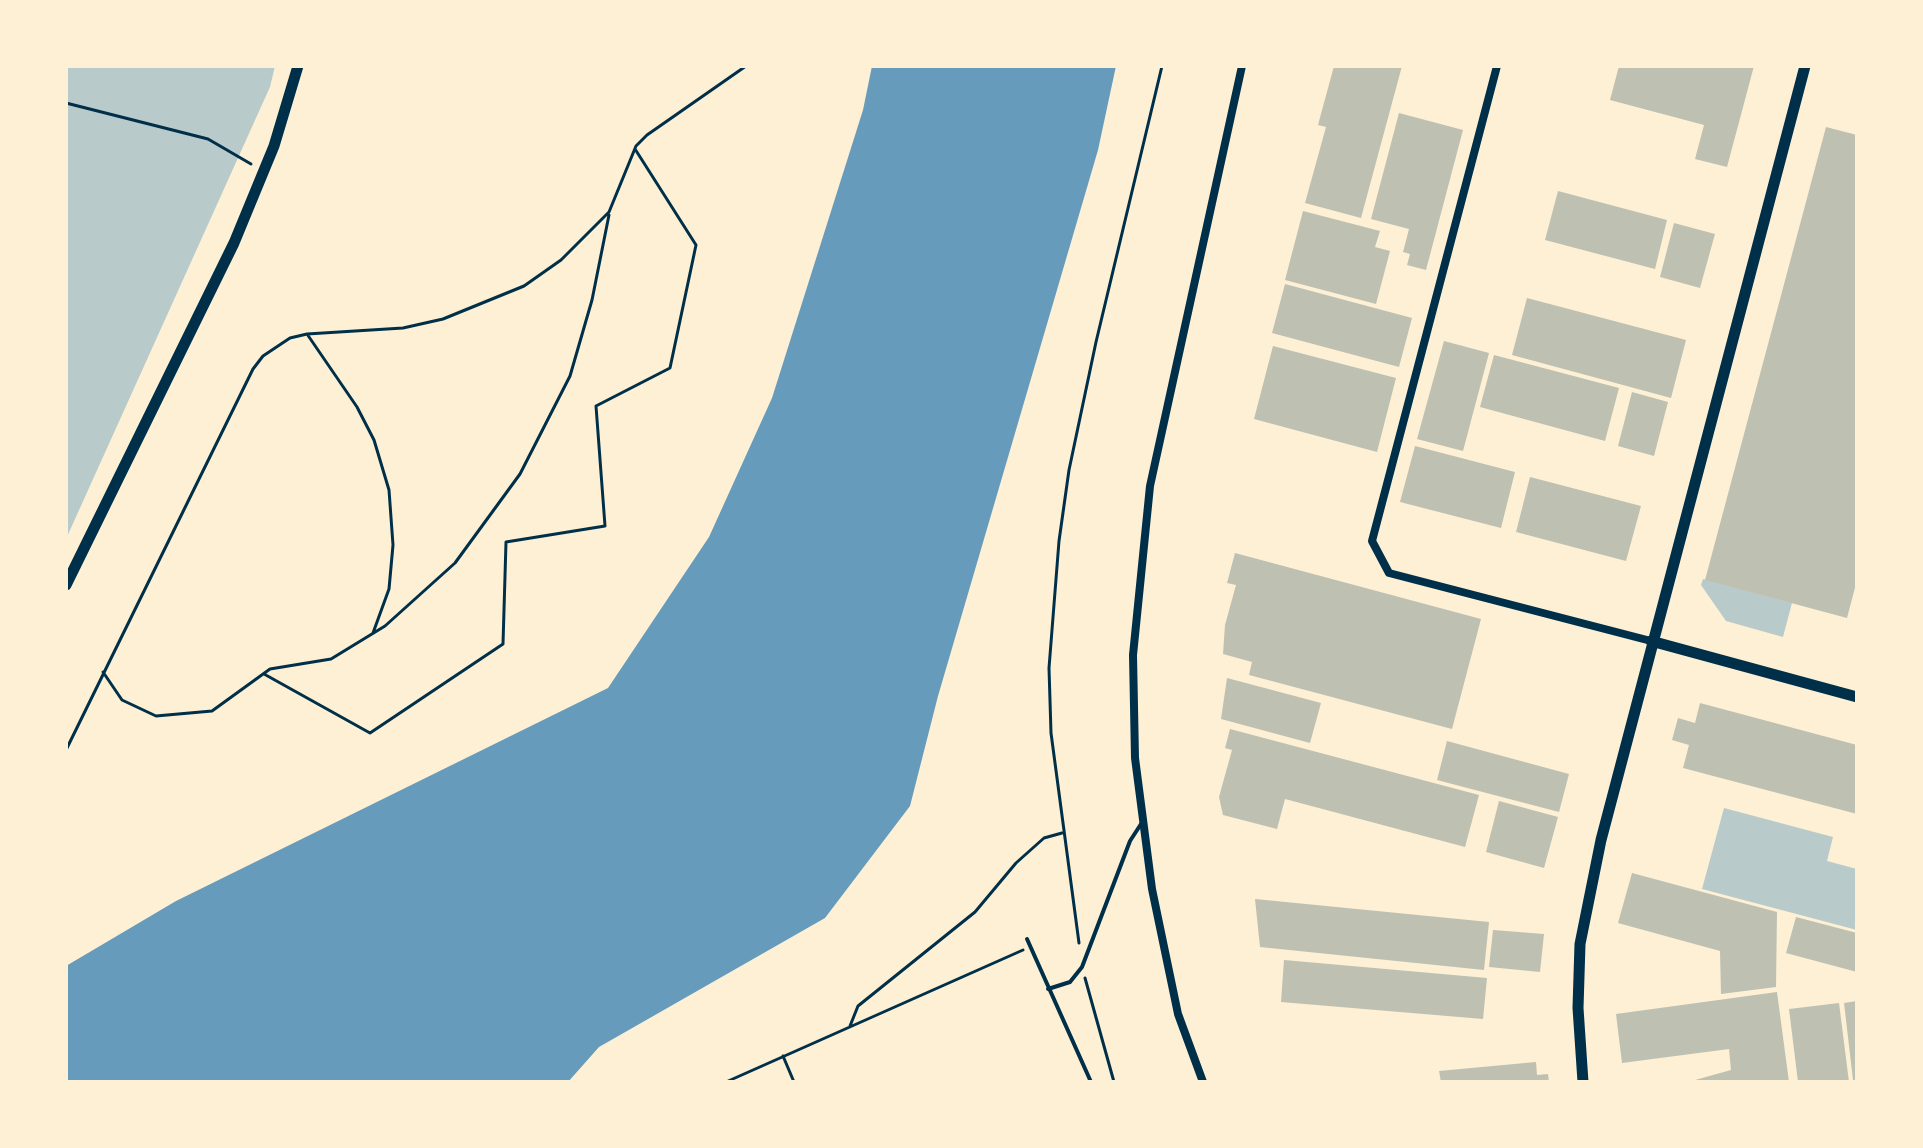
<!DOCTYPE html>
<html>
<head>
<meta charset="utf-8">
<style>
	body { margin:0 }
	#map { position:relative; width:1923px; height:1148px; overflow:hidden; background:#fdf0d5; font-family:"Asap Condensed",sans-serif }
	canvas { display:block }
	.frame { position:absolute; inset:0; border:68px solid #fdf0d5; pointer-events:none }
</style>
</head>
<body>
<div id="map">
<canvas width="1923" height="1148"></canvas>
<div class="frame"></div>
</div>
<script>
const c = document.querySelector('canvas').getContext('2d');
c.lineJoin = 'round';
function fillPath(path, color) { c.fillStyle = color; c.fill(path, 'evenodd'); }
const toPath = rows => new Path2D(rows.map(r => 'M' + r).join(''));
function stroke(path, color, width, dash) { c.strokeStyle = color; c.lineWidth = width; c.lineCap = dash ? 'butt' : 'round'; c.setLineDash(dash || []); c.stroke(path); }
fillPath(toPath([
	[66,66,275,66,270,87,66,539],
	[1703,579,1792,603,1783,637,1726,621,1701,585],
	[1724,808,1833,837,1827,861,1857,869,1857,930,1702,889]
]), '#b9caca');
fillPath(toPath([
	[872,66,1116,66,1098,150,938,696,910,806,825,918,599,1047,568,1082,66,1082,66,966,176,901,608,688,709,537,772,398,863,110]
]), '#669bbc');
fillPath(toPath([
	[1334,66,1402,66,1361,218,1305,203,1326,127,1318,125],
	[1619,66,1754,66,1727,167,1695,159,1704,125,1610,100],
	[1399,113,1463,130,1426,270,1407,265,1410,254,1403,252,1409,229,1371,219],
	[1826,127,1857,135,1857,580,1847,618,1705,580],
	[1558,191,1667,220,1655,269,1545,240],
	[1303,211,1380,231,1375,247,1390,251,1376,304,1285,280],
	[1674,223,1715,234,1700,288,1660,277],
	[1285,284,1412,318,1399,367,1272,333],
	[1527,298,1686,340,1671,398,1512,355],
	[1444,341,1489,353,1463,451,1417,439],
	[1273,346,1396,378,1377,452,1254,419],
	[1494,355,1619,388,1605,441,1480,407],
	[1632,392,1668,402,1654,456,1618,446],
	[1415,446,1515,472,1501,528,1400,502],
	[1530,477,1641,506,1626,561,1516,532],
	[1235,553,1481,619,1452,729,1249,675,1252,662,1223,654,1225,625,1236,585,1227,583],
	[1227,678,1321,703,1310,743,1221,719],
	[1700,703,1857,745,1857,814,1683,768,1689,745,1672,740,1678,718,1695,723],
	[1230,729,1479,795,1465,847,1285,799,1277,829,1223,815,1219,797,1232,750,1225,748],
	[1447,741,1569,774,1559,812,1437,780],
	[1499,801,1558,817,1544,868,1486,852],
	[1632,873,1777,912,1776,987,1721,994,1720,951,1618,923],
	[1255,899,1489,922,1484,970,1260,947],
	[1796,917,1857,933,1857,972,1786,953],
	[1493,930,1544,934,1540,972,1489,967],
	[1284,960,1487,978,1483,1019,1281,1002],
	[1777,992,1789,1082,1688,1082,1731,1070,1729,1049,1622,1063,1616,1014],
	[1857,1001,1857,1080,1853,1080,1844,1003],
	[1839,1003,1849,1082,1798,1082,1789,1009],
	[1536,1062,1537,1075,1548,1074,1549,1082,1441,1082,1439,1071]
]), '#bec0b2');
stroke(toPath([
	[66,103,208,139,251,164],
	[307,334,357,407,374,440,389,490,393,545,389,589,373,633],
	[103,672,122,700,156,716,212,711,270,669,331,659,385,626,455,563,520,474,570,376,592,300,609,215],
	[264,674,370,733,503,644,506,542,605,526,596,406,670,368,696,245,635,149],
	[66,750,253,369,263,356,290,338,307,334,403,328,443,319,524,286,561,260,609,212,636,146,647,135,746,66],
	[1079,943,1051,733,1049,668,1059,541,1069,470,1096,342,1162,66],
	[1085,978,1114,1082],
	[850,1026,858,1006,975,912,1016,863,1044,838,1062,833],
	[783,1056,794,1082],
	[726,1082,1023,950]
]), '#003049', 3);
stroke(toPath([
	[1027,939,1091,1082],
	[1048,989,1070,982,1082,967,1130,841,1141,824]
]), '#003049', 4);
stroke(toPath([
	[1497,66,1372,541,1389,573,1651,641],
	[1203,1082,1178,1014,1152,889,1135,758,1133,655,1150,486,1242,66]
]), '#003049', 8);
stroke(toPath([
	[66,585,234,243,274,146,298,66],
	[1651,641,1857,697],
	[1583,1082,1578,1008,1580,944,1601,840,1805,66]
]), '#003049', 11);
</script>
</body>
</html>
